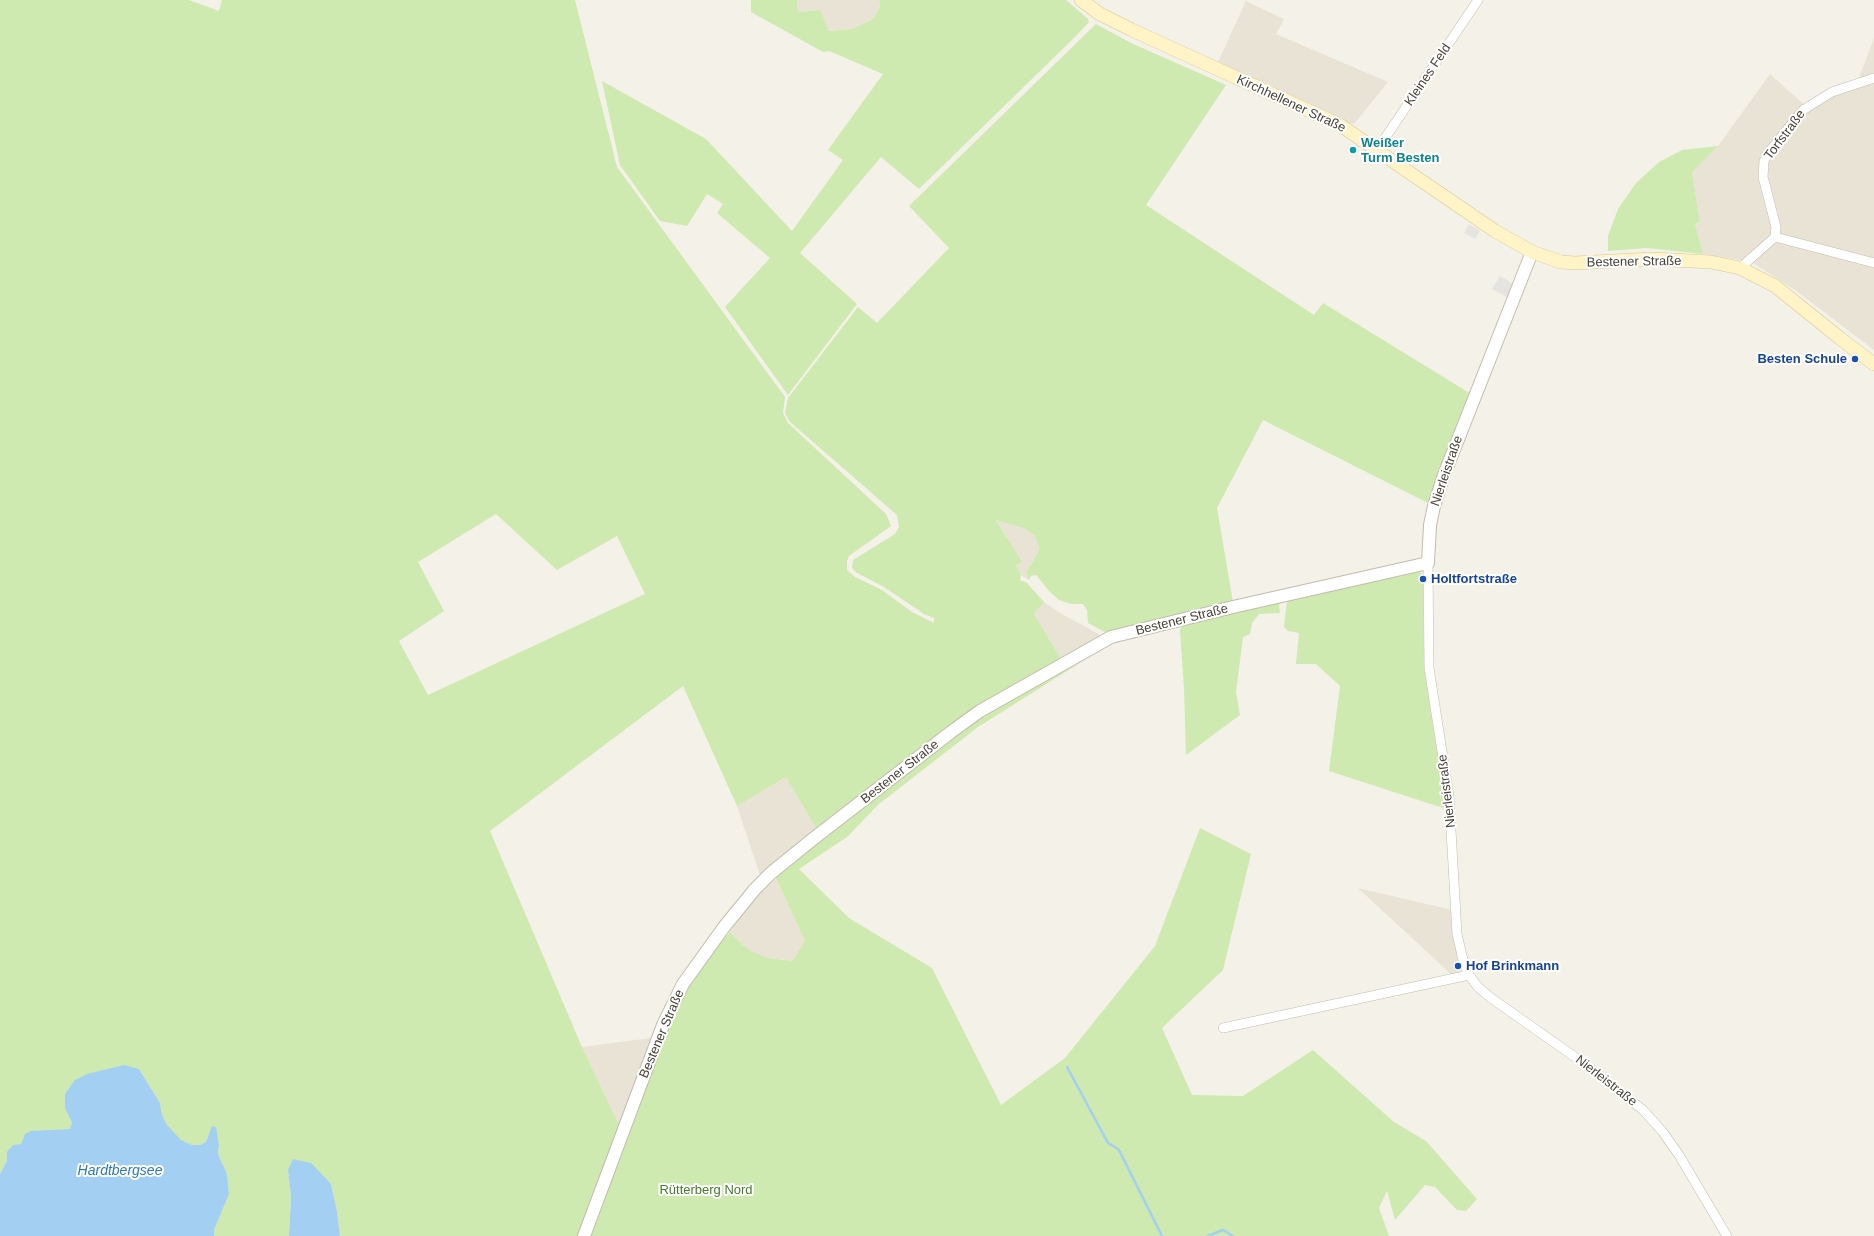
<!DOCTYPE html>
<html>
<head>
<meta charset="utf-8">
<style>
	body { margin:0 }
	canvas { display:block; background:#f4f1e8 }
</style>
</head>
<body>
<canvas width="1874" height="1236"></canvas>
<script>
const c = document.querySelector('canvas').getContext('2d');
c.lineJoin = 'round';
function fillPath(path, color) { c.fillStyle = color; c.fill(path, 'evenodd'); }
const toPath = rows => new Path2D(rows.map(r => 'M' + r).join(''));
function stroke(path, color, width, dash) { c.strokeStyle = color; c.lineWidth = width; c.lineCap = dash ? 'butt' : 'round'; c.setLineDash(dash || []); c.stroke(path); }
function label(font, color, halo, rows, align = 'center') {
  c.font = font + ' Arial,sans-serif'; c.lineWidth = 4; c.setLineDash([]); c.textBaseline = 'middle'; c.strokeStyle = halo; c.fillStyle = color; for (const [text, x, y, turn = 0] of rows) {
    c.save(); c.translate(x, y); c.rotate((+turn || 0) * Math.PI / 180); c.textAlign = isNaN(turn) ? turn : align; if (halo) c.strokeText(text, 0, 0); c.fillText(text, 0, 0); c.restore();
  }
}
fillPath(toPath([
	[797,0,879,0,880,7,872,20,852,29,829,31,820,10,798,12],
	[1246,1,1284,19,1276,34,1388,82,1354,124,1348,123,1217,64],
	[1874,38,1874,350,1795,290,1753,263,1735,259,1703,254,1695,224,1700,222,1692,172,1718,146,1770,74,1808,108,1832,94,1856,86],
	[996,519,1024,528,1035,536,1039,548,1038,553,1026,572,1029,580,1021,575,1016,565,1021,563],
	[1044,602,1060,613,1102,636,1061,659,1034,614],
	[786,777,817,830,760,875,737,806],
	[776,879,805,941,792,961,768,958,753,952,743,945,730,932,751,902],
	[1358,888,1452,910,1455,947,1461,967,1459,973,1454,977],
	[651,1038,619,1125,582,1047]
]), '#e9e3d6');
fillPath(toPath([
	[0,0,189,0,219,11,222,0,575,0,617,167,785,397,783,413,788,423,886,514,891,526,849,556,847,561,847,570,855,577,882,590,912,612,934,623,934,618,924,614,884,587,857,573,852,568,853,560,895,534,899,527,897,515,790,422,785,413,788,398,858,307,877,323,949,248,909,206,1096,24,1131,43,1226,85,1146,205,1314,315,1323,303,1471,394,1428,503,1263,420,1217,508,1233,602,1107,633,1088,623,1087,610,1083,604,1071,604,1059,600,1049,591,1036,575,1031,576,1029,580,1026,572,1038,553,1039,548,1035,536,1024,528,996,520,1022,562,1016,565,1021,575,1020,580,1027,583,1044,602,1034,614,1061,659,817,830,786,777,737,806,683,686,490,831,582,1047,619,1125,579,1236,340,1236,337,1211,331,1184,288,1170,291,1198,289,1236,214,1236,214,1230,229,1193,227,1174,218,1154,219,1145,212,1127,206,1142,200,1145,192,1145,181,1140,167,1126,162,1115,160,1103,139,1069,124,1066,106,1071,65,1108,72,1123,70,1129,47,1131,24,1137,21,1144,7,1161,0,1174],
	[496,514,557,570,617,536,645,594,428,695,399,641,444,611,418,562],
	[751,0,797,0,798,12,820,10,829,31,852,29,872,20,880,7,879,0,1066,0,1088,19,1089,22,1076,36,919,189,881,157,800,253,857,304,788,395,725,307,770,258,717,213,723,204,707,194,687,226,660,221,620,165,602,81,706,139,792,231,843,160,828,150,883,74,829,51,823,52,751,12],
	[1718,146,1692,172,1700,222,1695,224,1703,254,1647,248,1608,251,1608,236,1618,209,1636,183,1659,162,1682,150],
	[1419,572,1423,574,1424,667,1446,809,1329,771,1340,686,1316,664,1296,664,1299,633,1288,631,1284,627,1287,600],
	[1279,603,1280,613,1259,614,1252,623,1250,634,1243,637,1236,692,1240,715,1186,755,1184,688,1180,630,1182,625],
	[1113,642,978,727,879,804,847,837,799,869,849,918,932,968,1001,1105,1065,1058,1155,946,1200,828,1251,854,1223,970,1162,1028,1192,1095,1243,1096,1313,1050,1394,1122,1426,1141,1477,1199,1466,1211,1457,1210,1435,1187,1425,1185,1395,1220,1387,1191,1379,1208,1389,1236,590,1236,665,1025,699,966,730,932,743,945,753,952,768,958,792,961,805,941,774,874,978,717]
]), '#ceeab0');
fillPath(toPath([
	[1469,224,1480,231,1475,239,1464,233],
	[1500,276,1513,284,1508,298,1492,289]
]), '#e6e4e0');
fillPath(toPath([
	[124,1065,139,1069,160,1103,162,1115,167,1125,181,1140,192,1145,200,1145,206,1142,212,1126,216,1127,219,1145,218,1154,227,1174,229,1194,214,1230,214,1236,0,1236,0,1174,7,1161,7,1152,13,1145,21,1144,25,1134,31,1131,70,1129,72,1123,65,1108,65,1094,75,1080,87,1074],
	[293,1159,311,1163,331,1184,337,1211,340,1236,289,1236,291,1198,288,1170]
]), '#a3cff2');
stroke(toPath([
	[1067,1067,1108,1143,1118,1149,1120,1152,1162,1236],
	[1208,1236,1223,1230,1233,1236]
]), '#a3cff2', 2.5);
const minor = toPath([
	[1377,150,1478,0],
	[1775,237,1874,263],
	[1740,268,1775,237,1776,227,1763,177,1764,161,1768,153,1803,110,1832,92,1874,78],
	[1428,563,1429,668,1449,796,1457,934,1464,964,1469,975,1478,987,1491,998,1582,1062,1643,1110,1662,1131,1679,1155,1727,1236],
	[1223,1028,1469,975]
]);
const tertiary = toPath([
	[584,1236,663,1025,683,984,724,927,755,889,771,873,813,839,951,732,980,711,1111,637,1233,607,1428,563,1430,525,1434,506,1444,475,1532,252]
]);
const secondary = toPath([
	[1081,0,1100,14,1132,30,1340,125,1495,231,1532,252,1561,262,1575,263,1652,259,1711,262,1740,268,1775,286,1841,339,1874,364]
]);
stroke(minor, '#c3bcad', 10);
stroke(tertiary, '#c3bcad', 14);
stroke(secondary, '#d6c797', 14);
stroke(minor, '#fff', 9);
stroke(tertiary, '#fff', 12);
stroke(secondary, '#fff4c8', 13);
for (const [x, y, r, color] of [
	[1353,150,4,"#0f9aa8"],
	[1855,359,4,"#1a4fb4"],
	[1423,579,4,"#1a4fb4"],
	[1458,966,4,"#1a4fb4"]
]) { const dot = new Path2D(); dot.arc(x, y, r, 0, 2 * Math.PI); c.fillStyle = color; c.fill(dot); stroke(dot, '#fff', 1.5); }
label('13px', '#484236', '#fff', [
	["Kleines Feld",1428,75,-56],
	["Kirchhellener Straße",1291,104,25],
	["Torfstraße",1785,135,-53],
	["Bestener Straße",1634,262,-1],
	["Nierleistraße",1447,471,-71],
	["Bestener Straße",1182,620,-14],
	["Bestener Straße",900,772,-38],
	["Nierleistraße",1447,791,-97],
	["Bestener Straße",662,1034,-67],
	["Nierleistraße",1606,1081,38]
]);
label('bold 13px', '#0d838f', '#fff', [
	["Weißer",1361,143],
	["Turm Besten",1361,158]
], 'left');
label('bold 13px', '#164399', '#fff', [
	["Besten Schule",1847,359,"right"],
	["Holtfortstraße",1431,579],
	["Hof Brinkmann",1466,966]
], 'left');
label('13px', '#457c28', '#fff', [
	["Rütterberg Nord",706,1190]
]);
label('italic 14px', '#2c78b8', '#fff', [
	["Hardtbergsee",120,1171]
]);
</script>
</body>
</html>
